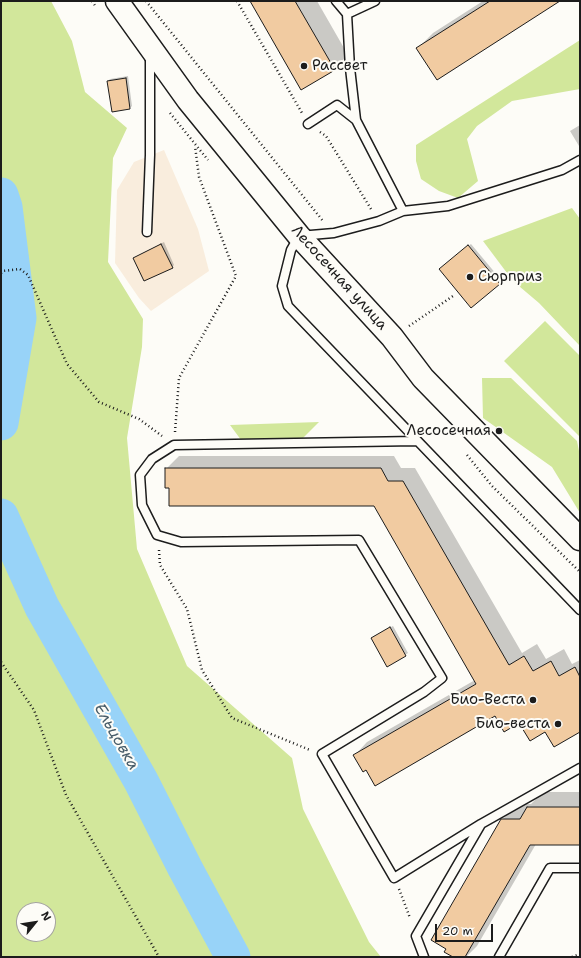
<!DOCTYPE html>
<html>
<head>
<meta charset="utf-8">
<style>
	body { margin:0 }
	#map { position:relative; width:581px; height:958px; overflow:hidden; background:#fdfcf7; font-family:"Shantell Sans",sans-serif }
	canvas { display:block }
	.frame { position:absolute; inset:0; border:2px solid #1c1c1c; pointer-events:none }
	.north { position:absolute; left:16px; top:902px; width:40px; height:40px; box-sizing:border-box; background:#fdfcf7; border:1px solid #a3a29f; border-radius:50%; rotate:60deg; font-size:11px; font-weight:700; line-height:16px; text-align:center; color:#1c1c1c }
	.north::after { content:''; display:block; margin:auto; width:14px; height:18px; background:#1c1c1c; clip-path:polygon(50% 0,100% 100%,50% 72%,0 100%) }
	.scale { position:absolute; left:435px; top:924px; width:58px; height:18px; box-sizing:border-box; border:2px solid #1c1c1c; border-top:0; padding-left:5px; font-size:12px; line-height:14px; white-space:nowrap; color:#1c1c1c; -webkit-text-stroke:3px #fdfcf7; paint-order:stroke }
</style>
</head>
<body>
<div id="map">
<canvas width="581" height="958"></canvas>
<div class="frame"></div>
<div class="north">N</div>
<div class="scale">20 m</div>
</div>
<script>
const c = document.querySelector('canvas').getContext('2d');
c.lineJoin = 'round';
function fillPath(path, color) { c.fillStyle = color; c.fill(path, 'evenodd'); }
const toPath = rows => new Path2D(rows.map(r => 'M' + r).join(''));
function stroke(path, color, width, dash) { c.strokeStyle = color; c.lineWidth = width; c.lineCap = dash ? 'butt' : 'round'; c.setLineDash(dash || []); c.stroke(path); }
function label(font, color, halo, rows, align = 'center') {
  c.font = font + ' "Shantell Sans",sans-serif'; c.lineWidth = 4; c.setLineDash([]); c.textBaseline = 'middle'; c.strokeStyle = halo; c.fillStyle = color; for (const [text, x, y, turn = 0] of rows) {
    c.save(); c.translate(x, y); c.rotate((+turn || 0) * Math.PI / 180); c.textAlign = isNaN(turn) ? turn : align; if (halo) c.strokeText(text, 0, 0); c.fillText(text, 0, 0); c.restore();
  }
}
fillPath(toPath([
	[164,150,198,229,209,271,151,311,139,298,115,263,117,190,134,162]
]), '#f9eddd');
fillPath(toPath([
	[1,1,51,1,72,41,85,92,127,128,113,158,108,262,143,319,142,347,127,438,137,549,187,666,292,758,303,809,369,942,381,957,1,957],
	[24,910,48,910,48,934,24,934],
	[580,40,580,89,512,101,477,126,467,139,478,181,458,198,439,191,421,179,416,161,416,145],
	[572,208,580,219,580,346,539,303,513,281,483,241],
	[545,321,580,356,580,437,504,361],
	[482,378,511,378,577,441,580,456,580,513,552,467,483,418],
	[319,422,299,442,244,444,230,425]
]), '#d2e79b');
fillPath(toPath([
	[251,1,317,1,348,55,334,69],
	[483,1,559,1,418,48,433,33],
	[128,76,132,106,130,108,108,81,110,79],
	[580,125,580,146,579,146,570,131],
	[164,242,174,265,172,267,134,258],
	[471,244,502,281,500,283,442,267],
	[179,456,394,456,401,468,415,468,522,653,537,644,546,659,564,649,572,664,580,660,580,731,545,731,496,715,367,769,355,755,367,742,475,680,374,505,170,487,166,469],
	[393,626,408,653,387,666,374,636],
	[543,792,580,792,580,844,536,844,477,946,466,957,455,957,502,820,517,804,531,804]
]), '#0003');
stroke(toPath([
	[1,195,5,207,19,318,1,423],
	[1,516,42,607,141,781,185,868,233,957]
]), '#98d3f8', 35);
const building = toPath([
	[250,1,295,1,335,70,301,90,250,1],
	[490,1,560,1,437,80,416,48,490,1],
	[126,78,130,109,112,112,107,81,126,78],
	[161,244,173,268,144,281,133,258,161,244],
	[468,245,500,284,471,308,439,269,468,245],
	[165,468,381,468,388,481,403,481,509,665,524,656,533,671,551,661,559,676,575,667,580,677,580,732,554,747,545,732,530,741,519,723,504,732,495,716,375,786,366,770,363,772,353,755,476,684,374,506,169,506,169,488,165,488,165,468],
	[390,627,406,656,387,667,371,638,390,627],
	[527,807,580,807,580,845,530,845,465,957,453,957,444,952,446,949,431,940,501,819,520,819,527,807]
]);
fillPath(building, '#f1cba1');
stroke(building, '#1c1c1c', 1);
const lane = toPath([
	[336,1,347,14,375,1],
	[347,14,350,68,356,120,403,211,379,221,334,233,299,236,291,250,282,286,288,306,580,610],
	[308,124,337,105,356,120],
	[403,211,448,206,562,170,580,160],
	[147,232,150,155,150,55],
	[416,441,174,445,152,459,140,475,142,505,157,535,181,542,359,540,442,678,424,692,322,754,394,878,481,824,580,768],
	[424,957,416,936,480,826],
	[499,957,550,868,580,868]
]);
const secondary = toPath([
	[117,1,188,100,299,236,392,337,423,378,580,539]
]);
stroke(lane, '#1c1c1c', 11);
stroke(secondary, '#1c1c1c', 25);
stroke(toPath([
	[92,1,96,7],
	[146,1,323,221],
	[237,1,302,113],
	[170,113,208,160],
	[320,132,326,136,371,209],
	[1,273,3,271,20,269,28,275,67,364,99,402,139,419,162,436],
	[409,326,453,296],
	[175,432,179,378,236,276,199,177,195,146],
	[467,455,492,486,580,572],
	[159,550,160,565,187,609,202,670,232,718,310,750],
	[1,662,34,710,66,795,159,957],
	[399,889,410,918],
	[572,957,580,954]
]), '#1c1c1c', 2.5, [1, 3]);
stroke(lane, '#fdfcf7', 8);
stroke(secondary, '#fdfcf7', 22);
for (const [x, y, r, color] of [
	[304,66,4,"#1c1c1c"],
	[470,277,4,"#1c1c1c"],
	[499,431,4,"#1c1c1c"],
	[533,700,4,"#1c1c1c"],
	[558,724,4,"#1c1c1c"]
]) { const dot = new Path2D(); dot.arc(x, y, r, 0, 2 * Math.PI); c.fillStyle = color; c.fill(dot); stroke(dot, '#fdfcf7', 1.5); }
label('15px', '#1c1c1c', '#fdfcf7', [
	["Рассвет",312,66,"left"],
	["Сюрприз",478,277,"left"],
	["Лесосечная",491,431],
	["Био-Веста",525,700],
	["Био-веста",550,724]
], 'right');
label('15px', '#1c1c1c', '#fdfcf7', [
	["Лесосечная улица",339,278,48]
]);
label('italic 16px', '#475c69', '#fdfcf7', [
	["Ельцовка",116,737,60]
]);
</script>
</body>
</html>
